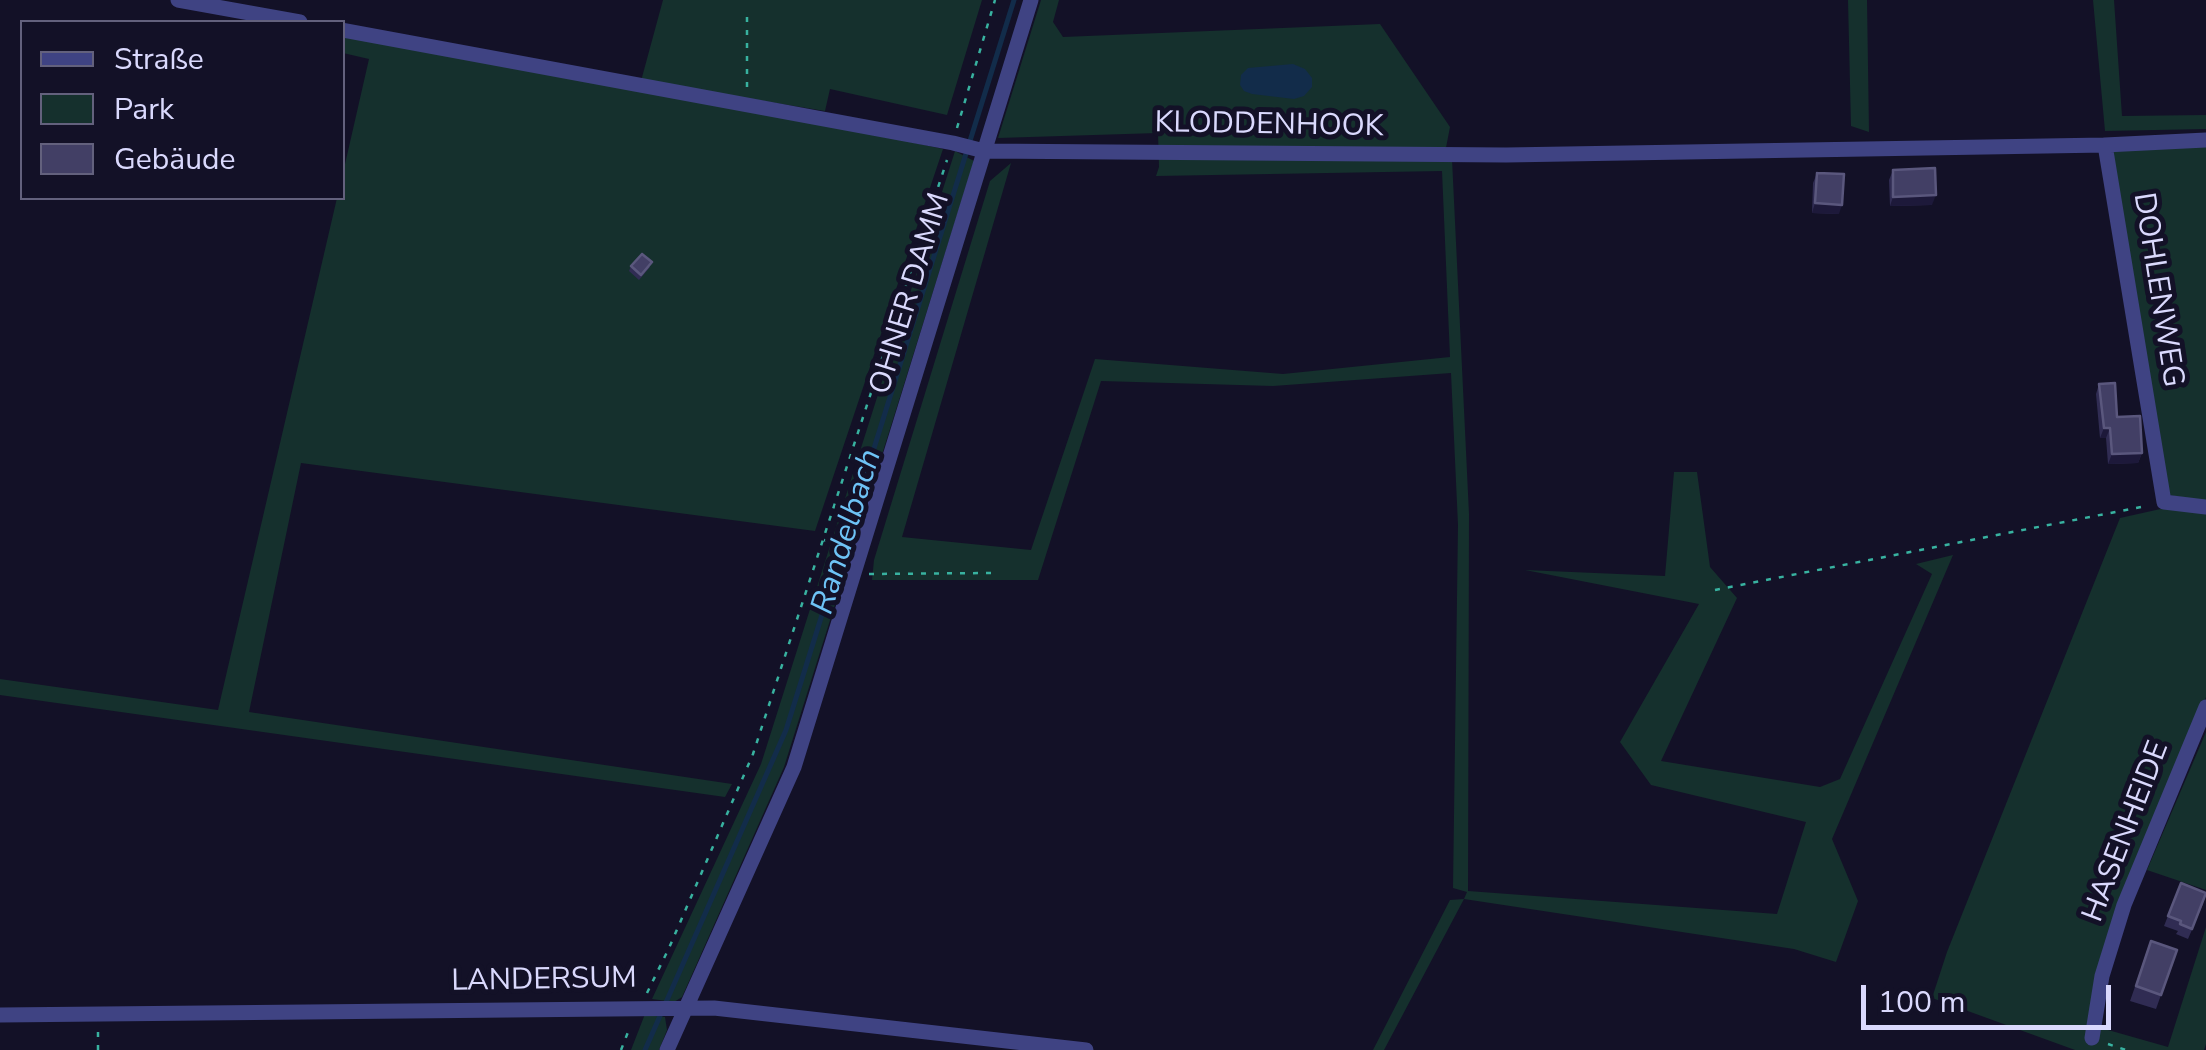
<!DOCTYPE html>
<html>
<head>
<meta charset="utf-8">
<style>
	body { margin:0 }
	#map { position:relative; width:2206px; height:1050px; overflow:hidden; background:#131127; font-family:"Nunito Sans",sans-serif }
	canvas { display:block }
	.legend { position:absolute; left:20px; top:20px; width:325px; height:180px; box-sizing:border-box; background:#131127; border:2px solid #63617d; margin:0; padding:12px 18px; list-style:none; font-size:30px; color:#dad9fd }
	.legend li { display:flex; align-items:center; gap:20px; height:50px }
	.legend b { width:50px; border:2px solid #63617d }
	.scale { position:absolute; left:1861px; top:985px; width:250px; height:45px; box-sizing:border-box; border:5px solid #dad9fd; border-top:0; padding-left:12px; font-size:30px; line-height:35px; white-space:nowrap; color:#dad9fd; -webkit-text-stroke:8px #131127; paint-order:stroke }
</style>
</head>
<body>
<div id="map">
<canvas width="2206" height="1050"></canvas>
<ul class="legend">
<li><b style="height:12px;background:#3f4383"></b>Straße</li>
<li><b style="height:28px;background:#15302d"></b>Park</li>
<li><b style="height:28px;background:#423f65"></b>Gebäude</li>
</ul>
<div class="scale">100 m</div>
</div>
<script>
const c = document.querySelector('canvas').getContext('2d');
c.lineJoin = 'round';
function fillPath(path, color) { c.fillStyle = color; c.fill(path, 'evenodd'); }
const toPath = rows => new Path2D(rows.map(r => 'M' + r).join(''));
function stroke(path, color, width, dash) { c.strokeStyle = color; c.lineWidth = width; c.lineCap = dash ? 'butt' : 'round'; c.setLineDash(dash || []); c.stroke(path); }
function label(font, color, halo, rows, align = 'center') {
  c.font = font + ' "Nunito Sans",sans-serif'; c.lineWidth = 10; c.setLineDash([]); c.textBaseline = 'middle'; c.strokeStyle = halo; c.fillStyle = color; for (const [text, x, y, turn = 0] of rows) {
    c.save(); c.translate(x, y); c.rotate((+turn || 0) * Math.PI / 180); c.textAlign = isNaN(turn) ? turn : align; if (halo) c.strokeText(text, 0, 0); c.fillText(text, 0, 0); c.restore();
  }
}
fillPath(toPath([
	[663,0,982,0,947,115,830,89,825,111,641,81],
	[1041,0,1059,0,1053,22,1063,37,1380,24,1450,127,1444,158,1452,159,1469,514,1468,891,1777,914,1806,822,1651,785,1620,742,1699,604,1525,570,1665,576,1674,472,1697,472,1710,567,1737,598,1661,761,1820,787,1840,779,1932,574,1916,564,1953,555,1832,839,1858,901,1836,962,1794,949,1464,899,1384,1050,1373,1050,1450,900,1464,899,1467,892,1453,888,1458,525,1451,373,1273,386,1101,381,1038,580,872,580,874,560,990,181,1011,163,902,537,1031,550,1095,359,1283,374,1450,357,1442,171,1156,176,1159,167,1158,133,998,138],
	[1848,0,1867,0,1869,132,1851,126],
	[2093,0,2114,0,2122,116,2206,115,2206,129,2105,131],
	[343,34,841,127,943,149,815,531,301,463,249,712,732,784,725,797,0,695,0,679,218,710,337,198,342,198,343,173,369,59,343,53],
	[2206,146,2206,501,2168,495,2111,149],
	[955,151,974,161,784,767,682,997,674,1002,652,999,761,764],
	[2165,508,2206,511,2206,697,2109,939,2087,1024,2168,1047,2206,927,2206,1044,2204,1050,2075,1050,1932,998,1947,952,2120,518],
	[2206,732,2206,890,2147,870],
	[645,1014,665,1017,667,1030,659,1050,631,1050]
]), '#15302d');
fillPath(toPath([
	[1293,64,1305,69,1312,78,1312,87,1304,96,1294,99,1252,94,1244,91,1240,85,1241,75,1248,68]
]), '#122c4a');
stroke(toPath([
	[645,1050,786,730,1014,0]
]), '#122c4a', 5);
stroke(toPath([
	[747,17,747,90],
	[957,128,995,0],
	[824,540,845,546],
	[869,574,992,573],
	[1715,590,2146,506],
	[647,993,669,948,753,754,947,160],
	[98,1032,98,1050],
	[2108,1044,2126,1050],
	[621,1050,630,1027]
]), '#38b2a0', 2.5, [5, 8]);
stroke(toPath([
	[178,0,300,22],
	[342,30,953,143,984,151,1506,155,2105,145,2206,140],
	[2105,145,2164,502,2206,507],
	[0,1015,714,1008,1086,1050],
	[2092,1038,2102,976,2124,905,2206,707],
	[667,1050,794,767,1031,0]
]), '#3f4383', 15);
fillPath(toPath([
	[1893,170,1932,205,1890,206,1889,180],
	[1817,173,1839,214,1812,213,1813,183],
	[631,266,650,267,639,280,629,271],
	[2099,384,2117,417,2142,453,2138,463,2108,464,2106,438,2100,438,2096,394],
	[2181,883,2203,904,2188,939,2176,934,2178,931,2164,926],
	[2151,941,2177,950,2156,1009,2130,1001]
]), '#302c53');
fillPath(toPath([
	[1936,195,1932,205,1890,206,1893,197],
	[1815,203,1842,205,1839,214,1812,213],
	[2104,428,2110,428,2106,438,2100,438],
	[2142,453,2138,463,2108,464,2112,454]
]), '#1d193a');
const building = toPath([
	[1935,168,1936,195,1893,197,1893,170,1935,168],
	[1817,173,1844,174,1842,205,1815,203,1817,173],
	[642,254,652,262,641,275,631,266,642,254],
	[2115,383,2117,417,2140,416,2142,453,2112,454,2110,428,2104,428,2099,384,2115,383],
	[2181,883,2206,893,2192,929,2180,924,2181,921,2168,916,2181,883],
	[2151,941,2177,950,2161,995,2136,986,2151,941]
]);
fillPath(building, '#423f65');
stroke(building, '#5a577d', 2.5);
label('30px', '#dad9fd', '#131127', [
	["KLODDENHOOK",1269,126,1],
	["DOHLENWEG",2157,290,81],
	["OHNER DAMM",911,294,-73],
	["HASENHEIDE",2127,832,-69],
	["LANDERSUM",544,981,-1]
]);
label('italic 32px', '#6ec3f6', '#131127', [
	["Randelbach",848,532,-73]
]);
</script>
</body>
</html>
